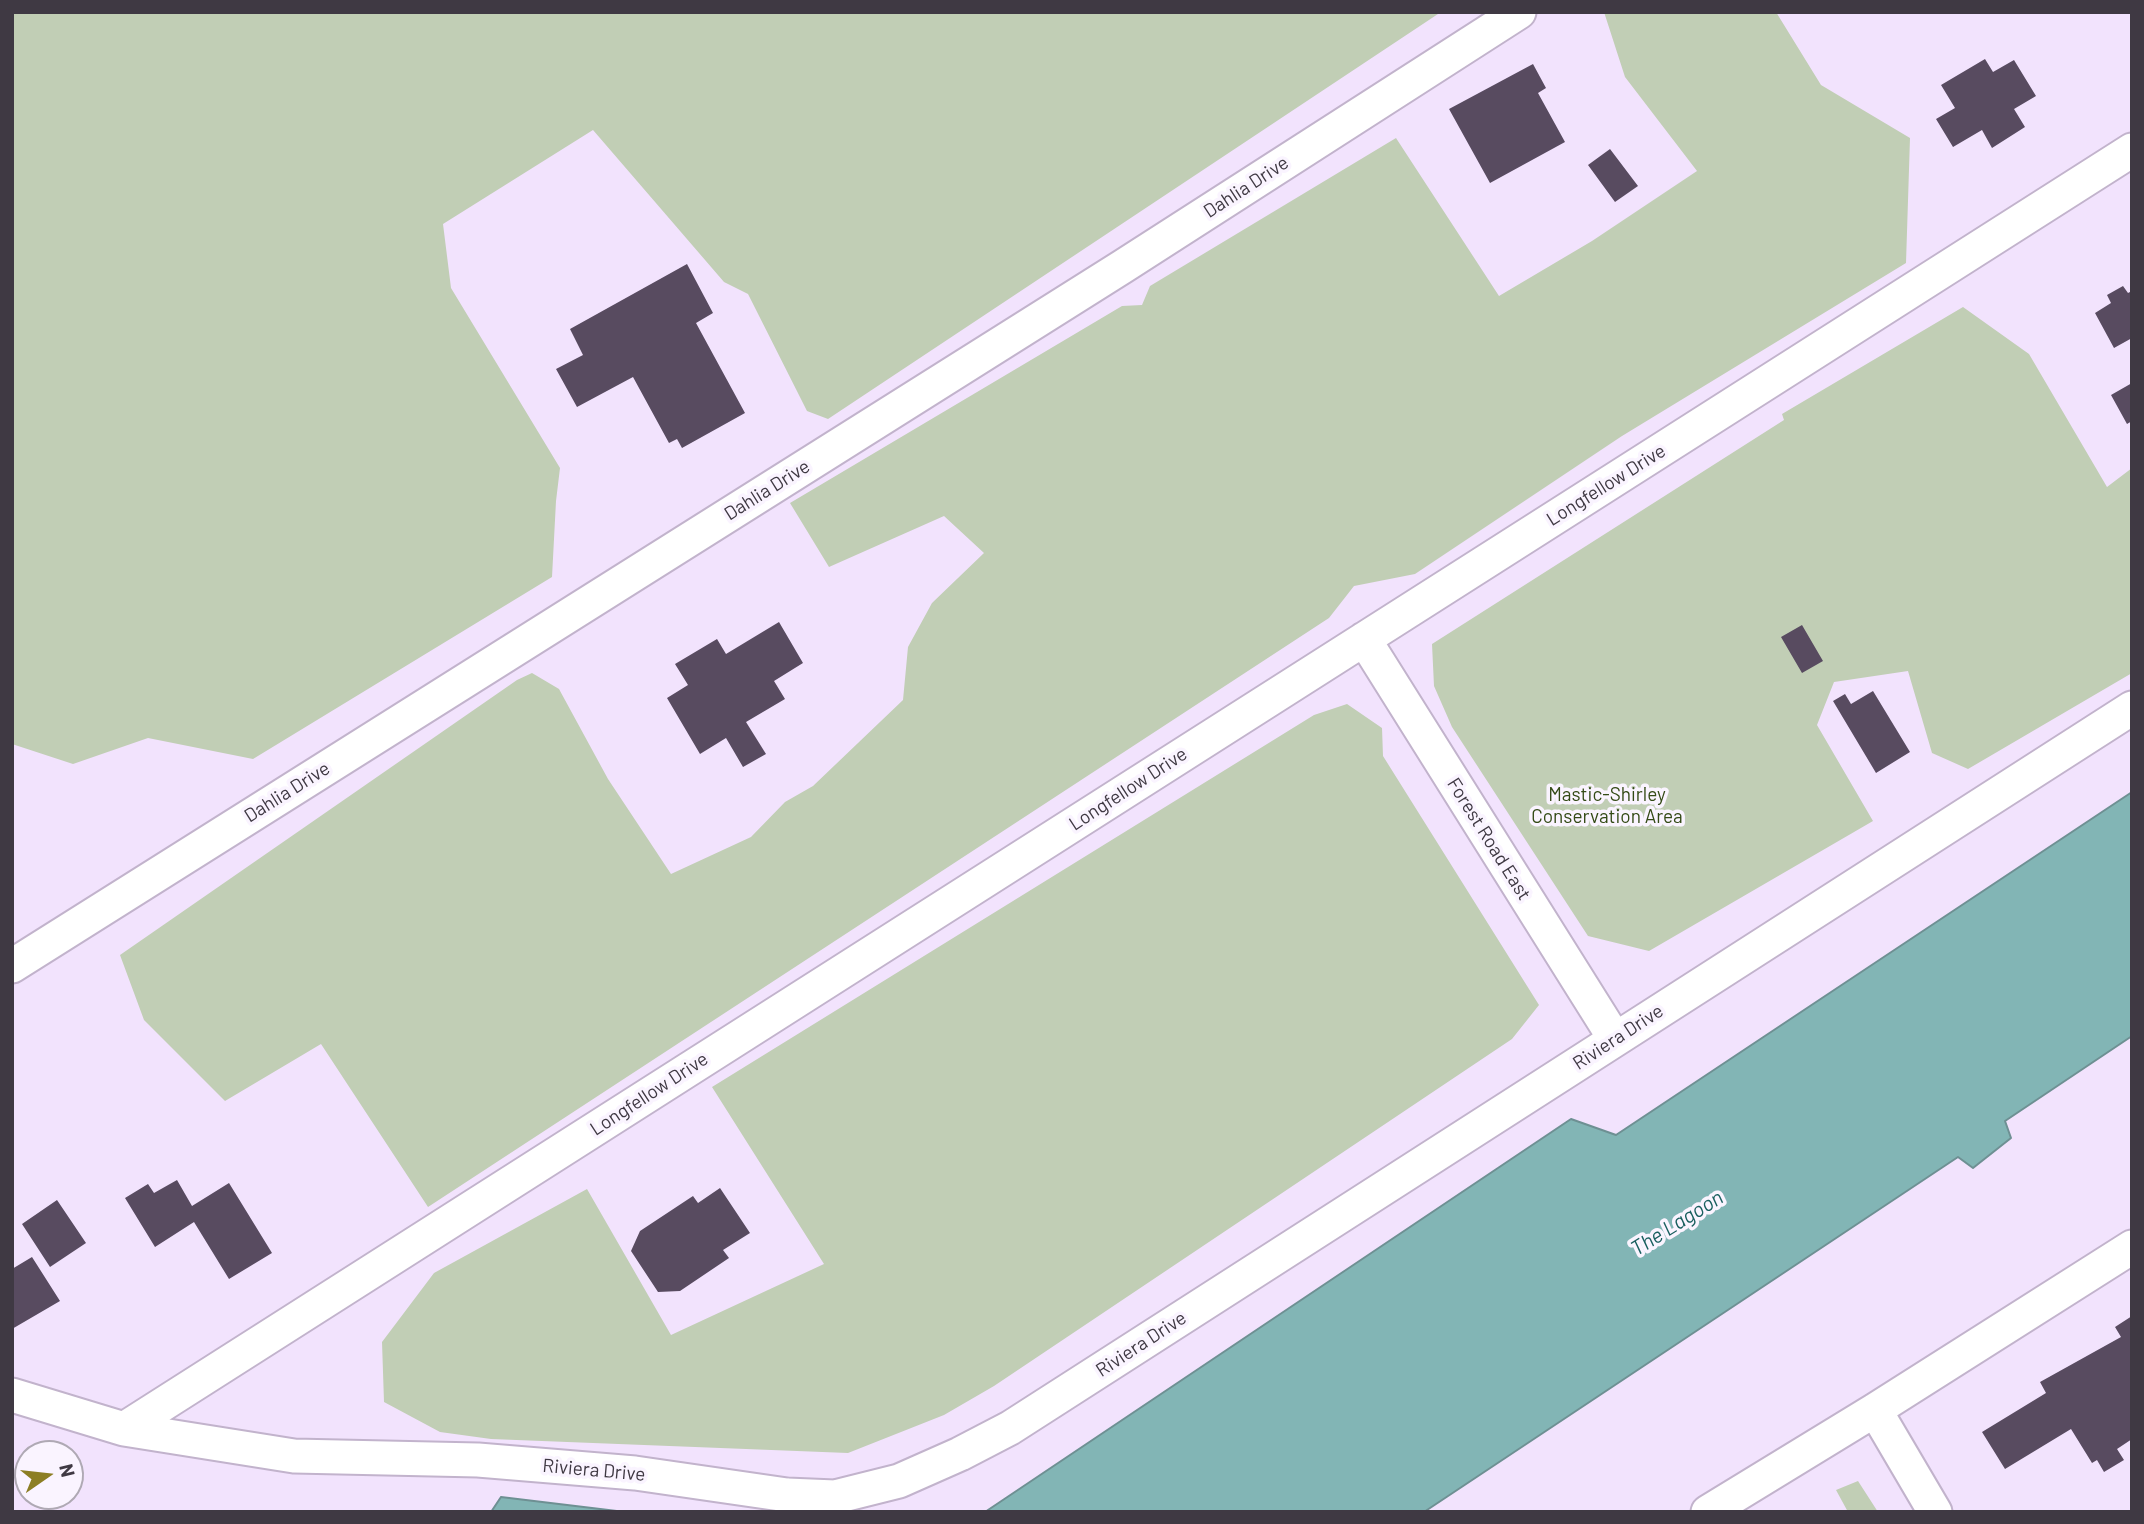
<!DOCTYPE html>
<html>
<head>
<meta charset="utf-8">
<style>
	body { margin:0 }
	#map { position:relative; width:2144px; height:1524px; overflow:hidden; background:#f2e3fd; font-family:Barlow,sans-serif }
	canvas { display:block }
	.frame { position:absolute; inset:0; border:14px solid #3f3943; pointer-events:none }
	.north { position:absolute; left:14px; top:1440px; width:70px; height:70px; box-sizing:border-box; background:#faf4ff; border:2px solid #afa9b4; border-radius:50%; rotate:76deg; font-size:19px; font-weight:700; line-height:28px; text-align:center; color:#3f3943 }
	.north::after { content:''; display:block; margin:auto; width:24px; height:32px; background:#8c7e24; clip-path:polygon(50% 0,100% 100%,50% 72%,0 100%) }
</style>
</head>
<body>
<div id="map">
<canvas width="2144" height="1524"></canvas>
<div class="frame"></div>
<div class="north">N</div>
</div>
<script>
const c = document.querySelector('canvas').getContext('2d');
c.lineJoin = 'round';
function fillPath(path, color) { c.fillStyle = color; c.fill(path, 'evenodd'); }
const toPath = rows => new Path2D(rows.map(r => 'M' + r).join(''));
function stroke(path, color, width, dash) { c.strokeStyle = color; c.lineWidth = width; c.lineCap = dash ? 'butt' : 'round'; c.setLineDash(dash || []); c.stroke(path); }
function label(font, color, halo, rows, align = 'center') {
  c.font = font + ' Barlow,sans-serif'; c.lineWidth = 7; c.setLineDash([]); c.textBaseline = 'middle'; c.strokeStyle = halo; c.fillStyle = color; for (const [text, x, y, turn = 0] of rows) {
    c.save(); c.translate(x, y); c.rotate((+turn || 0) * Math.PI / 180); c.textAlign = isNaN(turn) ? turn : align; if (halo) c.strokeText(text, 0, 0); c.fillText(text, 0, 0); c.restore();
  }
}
fillPath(toPath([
	[12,12,1441,12,828,419,807,411,748,294,724,282,593,130,443,224,451,288,560,468,556,501,552,577,253,759,148,738,73,764,12,744],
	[1604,12,1776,12,1821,85,1910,138,1906,263,1622,436,1415,574,1354,586,1329,618,428,1207,321,1044,225,1101,144,1020,120,955,517,680,532,673,559,689,608,779,671,874,751,837,785,802,813,786,903,700,908,647,932,603,984,553,944,516,829,567,790,503,1122,306,1142,305,1150,286,1396,138,1499,296,1592,241,1697,171,1625,77],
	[1963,307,2029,354,2107,487,2132,468,2132,673,1968,769,1932,753,1908,671,1834,682,1817,725,1873,821,1649,951,1588,936,1452,727,1434,686,1432,644,1784,420,1782,414],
	[1347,704,1382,728,1383,756,1539,1005,1512,1039,994,1386,944,1415,848,1453,491,1439,440,1432,384,1402,382,1342,434,1273,587,1189,671,1335,824,1264,712,1087,1314,715],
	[1858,1481,1878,1512,1848,1512,1836,1490]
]), '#c1ceb5');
const water = toPath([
	[2132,792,2132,1036,2005,1121,2011,1138,1973,1168,1958,1157,1424,1512,985,1512,1571,1119,1616,1135,2132,792],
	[501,1497,625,1512,491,1512,501,1497]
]);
fillPath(water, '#82b5b5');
stroke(water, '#6e9093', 2);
fillPath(toPath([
	[1985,59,1993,72,2014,60,2036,96,2014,109,2025,127,1992,148,1982,130,1953,147,1936,119,1955,108,1941,85],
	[1533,64,1546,88,1538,93,1565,142,1490,183,1449,109],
	[1610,149,1638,186,1615,202,1588,165],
	[687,264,713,313,696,323,745,413,682,448,677,439,669,443,633,377,577,407,556,369,583,355,570,329],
	[2123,286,2128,293,2132,291,2132,338,2114,348,2095,313,2111,303,2107,295],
	[2132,383,2132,421,2127,424,2111,395],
	[779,622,803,663,774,681,785,699,746,722,766,754,743,767,726,738,700,754,667,698,688,685,675,664,717,639,726,654],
	[1802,625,1823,661,1802,673,1781,637],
	[1873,691,1910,752,1876,773,1833,701,1845,694,1851,704],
	[177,1180,192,1206,229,1183,272,1253,229,1279,194,1222,155,1247,125,1198,148,1184,154,1193],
	[720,1188,750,1233,723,1250,729,1258,680,1291,658,1292,631,1251,640,1231,693,1196,698,1203],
	[57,1200,86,1243,50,1267,22,1224],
	[32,1257,60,1301,12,1329,12,1269],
	[2132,1316,2132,1439,2117,1449,2124,1460,2104,1472,2097,1460,2092,1463,2071,1429,2005,1469,1982,1432,2046,1393,2040,1382,2121,1337,2115,1327]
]), '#584b60');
const street = toPath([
	[1364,639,1615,1039],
	[12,966,1122,267,1519,12],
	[12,1395,124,1429,294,1456,478,1460,635,1473,787,1495,835,1497,899,1481,960,1454,1010,1428,2132,708],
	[1875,1410,1935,1512],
	[124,1429,2132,150],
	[1708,1512,1875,1410,2132,1247]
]);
stroke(street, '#c2b3cc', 37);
stroke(street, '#fff', 33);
label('19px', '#3f3943', '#faf4ff', [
	["Dahlia Drive",1246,187,-33],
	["Longfellow Drive",1606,485,-32],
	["Dahlia Drive",767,490,-32],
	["Longfellow Drive",1128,789,-33],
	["Dahlia Drive",287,792,-32],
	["Forest Road East",1489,839,58],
	["Riviera Drive",1618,1037,-33],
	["Longfellow Drive",649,1094,-33],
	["Riviera Drive",1141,1344,-33],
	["Riviera Drive",594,1470,5]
]);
label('19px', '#334a15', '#faf4ff', [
	["Mastic-Shirley",1607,795],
	["Conservation Area",1607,817]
]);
label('italic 21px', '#195f5f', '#faf4ff', [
	["The Lagoon",1677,1223,-32]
]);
</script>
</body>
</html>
